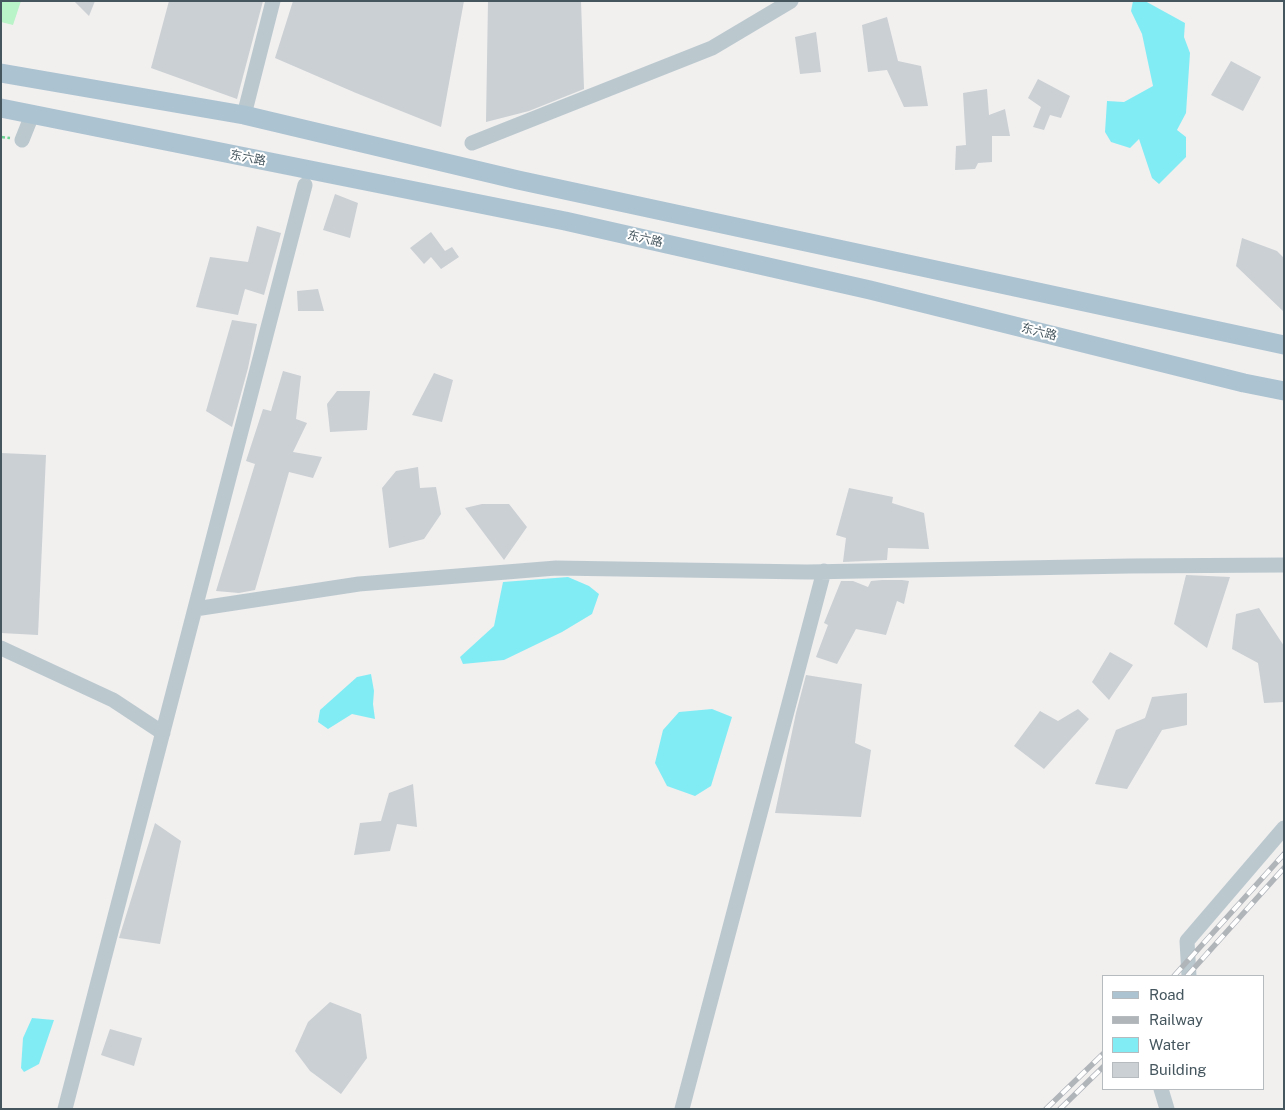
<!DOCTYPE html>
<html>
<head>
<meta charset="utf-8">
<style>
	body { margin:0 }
	#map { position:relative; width:1285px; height:1110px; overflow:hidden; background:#f2efef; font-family:"Public Sans",sans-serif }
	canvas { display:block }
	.frame { position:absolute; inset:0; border:2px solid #45565e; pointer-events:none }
	.legend { position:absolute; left:1102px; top:975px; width:162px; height:115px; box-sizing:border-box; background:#fff; border:1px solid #b5bbbf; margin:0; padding:6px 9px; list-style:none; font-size:15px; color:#45565e }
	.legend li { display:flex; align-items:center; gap:10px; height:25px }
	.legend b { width:25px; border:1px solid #b5bbbf }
</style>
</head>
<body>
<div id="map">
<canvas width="1285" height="1110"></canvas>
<div class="frame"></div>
<ul class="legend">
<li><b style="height:6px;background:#acc3d1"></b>Road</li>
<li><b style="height:6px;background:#b0b5ba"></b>Railway</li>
<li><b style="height:14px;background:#82ecf5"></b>Water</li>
<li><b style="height:14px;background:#cad0d4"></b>Building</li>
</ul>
</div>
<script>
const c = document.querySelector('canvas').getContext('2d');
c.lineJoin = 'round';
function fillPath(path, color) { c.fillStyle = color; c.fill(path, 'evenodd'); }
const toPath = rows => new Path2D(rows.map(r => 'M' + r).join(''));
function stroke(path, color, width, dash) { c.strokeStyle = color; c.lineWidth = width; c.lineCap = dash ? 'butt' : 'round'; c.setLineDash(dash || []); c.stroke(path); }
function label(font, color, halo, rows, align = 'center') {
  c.font = font + ' "Public Sans","Noto Sans SC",sans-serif'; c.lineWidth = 4; c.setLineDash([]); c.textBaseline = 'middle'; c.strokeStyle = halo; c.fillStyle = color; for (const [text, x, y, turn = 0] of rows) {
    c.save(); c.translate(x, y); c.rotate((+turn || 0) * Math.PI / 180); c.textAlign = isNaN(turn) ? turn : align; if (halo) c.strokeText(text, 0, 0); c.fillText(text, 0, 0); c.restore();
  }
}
fillPath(toPath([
	[1,1,21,1,13,25,1,22]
]), '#b9f4c8');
fillPath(toPath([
	[1133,1,1145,1,1185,23,1184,37,1190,53,1186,113,1177,130,1186,137,1186,157,1159,184,1152,178,1139,139,1130,148,1111,142,1105,132,1107,101,1124,102,1153,86,1142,34,1131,11],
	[568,577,589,586,599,594,592,614,562,632,504,660,463,664,460,657,494,626,503,582],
	[371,674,374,691,373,704,375,719,352,714,328,729,318,722,320,710,357,677],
	[712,709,732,717,711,786,695,796,667,786,655,763,663,730,679,712],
	[32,1018,54,1020,39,1064,24,1072,21,1068,23,1038]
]), '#82ecf5');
fillPath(toPath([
	[74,1,95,1,89,16],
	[169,1,263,1,237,99,151,68],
	[293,1,464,1,441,127,356,93,275,58],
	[488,1,581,1,584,89,529,111,486,122],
	[887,17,898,61,921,66,928,106,904,107,887,70,868,72,862,25],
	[816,32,821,72,800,74,795,37],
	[1231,61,1261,77,1243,111,1211,95],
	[1038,79,1070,96,1061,118,1050,115,1044,130,1033,127,1041,107,1028,98],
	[987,89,989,115,1005,109,1010,136,992,136,992,162,978,163,975,169,955,170,956,146,966,145,963,93],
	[335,194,358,203,350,238,323,230],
	[257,226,281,233,264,295,245,289,238,315,196,307,210,257,248,262],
	[431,232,445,251,452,247,459,257,441,269,431,257,424,264,410,248],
	[1242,238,1277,251,1284,258,1284,312,1236,266],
	[318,289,324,311,298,311,297,291],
	[232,320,257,324,248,368,232,427,206,411],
	[283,371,301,376,296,419,307,423,293,452,322,457,313,478,289,472,255,590,239,593,216,591,255,464,246,461,263,409,271,411],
	[434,373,453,380,442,422,412,415],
	[337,391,370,391,367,430,330,432,327,404],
	[1,453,46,455,38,635,1,633],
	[418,467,420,488,436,487,441,514,424,539,389,548,382,488,396,471],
	[849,488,893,497,892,503,924,513,929,549,888,548,887,560,843,562,846,538,836,535],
	[482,504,509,504,527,527,504,560,465,508],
	[1186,575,1230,577,1207,648,1174,624],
	[882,580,902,580,909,581,904,604,897,601,886,635,856,629,837,664,816,657,828,625,824,623,841,581,853,581,868,587,871,581],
	[1259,608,1284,646,1284,702,1264,703,1258,663,1232,649,1236,614],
	[1110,652,1133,665,1109,700,1092,682],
	[806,675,862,684,855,743,871,750,861,817,775,813,796,713],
	[1187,693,1187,725,1162,730,1127,789,1095,784,1116,730,1145,718,1152,697],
	[1078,709,1089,719,1044,769,1014,746,1040,711,1058,721],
	[413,784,417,827,397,824,390,851,354,855,360,823,381,821,389,793],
	[155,823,181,841,160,944,119,938],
	[330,1002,361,1014,367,1058,341,1094,310,1071,295,1051,308,1022],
	[110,1029,142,1038,134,1066,101,1055]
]), '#cad0d4');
stroke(toPath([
	[1,137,10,138]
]), '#6ed594', 2.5, [4, 2.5]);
stroke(toPath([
	[244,115,273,1],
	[22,140,32,115],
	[472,143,712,48,791,1],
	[195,609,359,584,556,568,807,572,1130,566,1284,565],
	[1,648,113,700,163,733],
	[1189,976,1187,941,1284,828],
	[1161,1089,1167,1109],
	[65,1109,305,185],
	[682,1109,824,571]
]), '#bbc9cf', 15);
stroke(toPath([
	[1,73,244,115,518,180,1284,345],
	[1,108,565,221,870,290,1244,383,1284,391]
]), '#acc3d1', 19);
const rail = toPath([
	[1174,976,1284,854],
	[1187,976,1284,868],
	[1046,1109,1104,1053],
	[1060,1109,1104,1066]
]);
stroke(rail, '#b0b5ba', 5.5);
stroke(rail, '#fff', 4, [11]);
label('12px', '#45565e', '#fff', [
	["东六路",248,158,11],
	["东六路",645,239,13],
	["东六路",1039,332,14]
]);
</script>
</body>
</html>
